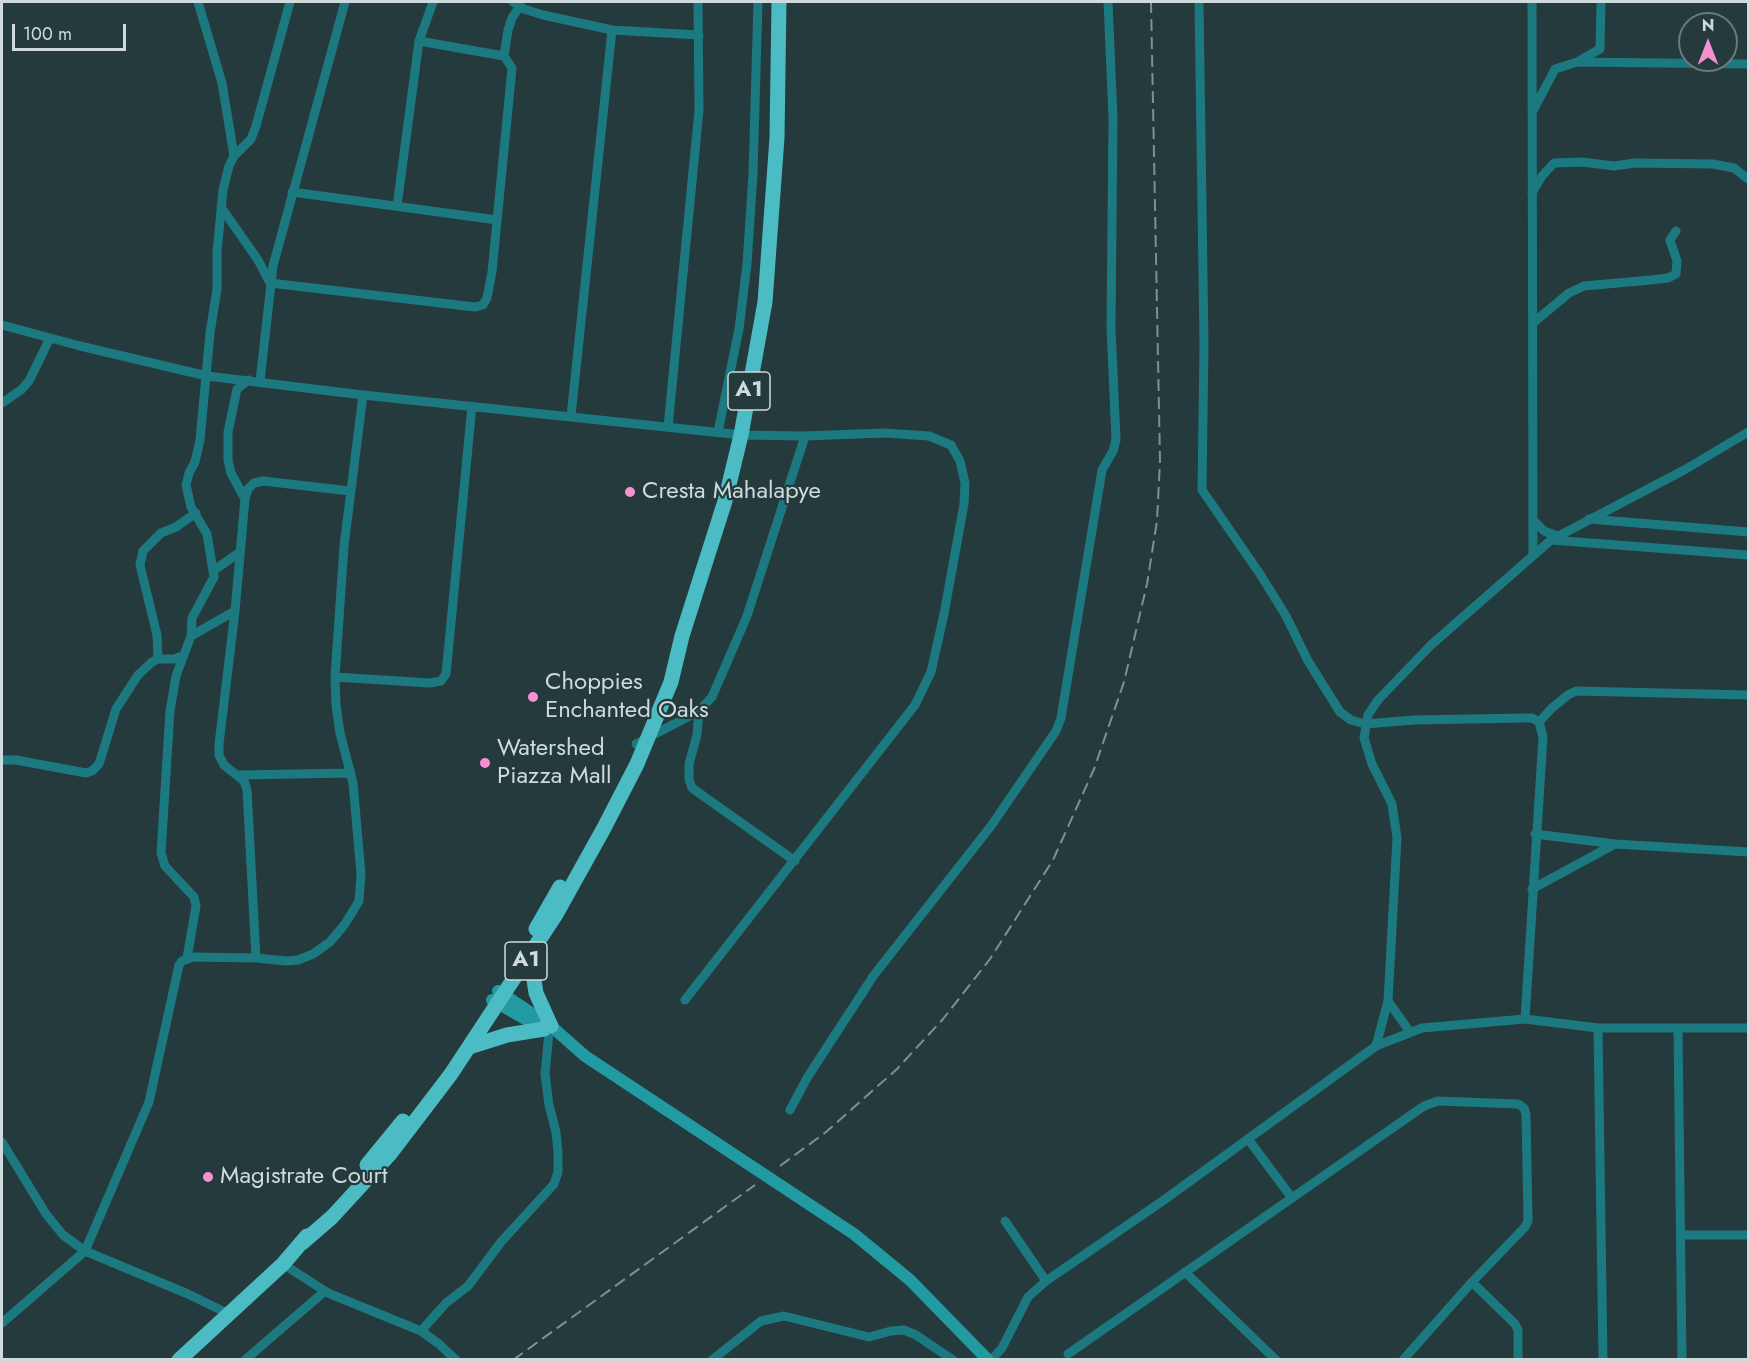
<!DOCTYPE html>
<html>
<head>
<meta charset="utf-8">
<style>
	body { margin:0 }
	#map { position:relative; width:1750px; height:1361px; overflow:hidden; background:#253a3c; font-family:Jost,sans-serif }
	canvas { display:block }
	.frame { position:absolute; inset:0; border:3px solid #cedadb; pointer-events:none }
	.north { position:absolute; left:1678px; top:12px; width:60px; height:60px; box-sizing:border-box; background:#253a3c; border:2px solid #697a7c; border-radius:50%; rotate:0deg; font-size:16px; font-weight:700; line-height:24px; text-align:center; color:#cedadb }
	.north::after { content:''; display:block; margin:auto; width:21px; height:27px; background:#f690d1; clip-path:polygon(50% 0,100% 100%,50% 72%,0 100%) }
	.scale { position:absolute; left:12px; top:24px; width:114px; height:27px; box-sizing:border-box; border:3px solid #cedadb; border-top:0; padding-left:8px; font-size:18px; line-height:21px; white-space:nowrap; color:#cedadb; -webkit-text-stroke:4px #253a3c; paint-order:stroke }
</style>
</head>
<body>
<div id="map">
<canvas width="1750" height="1361"></canvas>
<div class="frame"></div>
<div class="north">N</div>
<div class="scale">100 m</div>
</div>
<script>
const c = document.querySelector('canvas').getContext('2d');
c.lineJoin = 'round';
const toPath = rows => new Path2D(rows.map(r => 'M' + r).join(''));
function stroke(path, color, width, dash) { c.strokeStyle = color; c.lineWidth = width; c.lineCap = dash ? 'butt' : 'round'; c.setLineDash(dash || []); c.stroke(path); }
function label(font, color, halo, rows, align = 'center') {
  c.font = font + ' Jost,sans-serif'; c.lineWidth = 4.5; c.setLineDash([]); c.textBaseline = 'middle'; c.strokeStyle = halo; c.fillStyle = color; for (const [text, x, y, turn = 0] of rows) {
    c.save(); c.translate(x, y); c.rotate((+turn || 0) * Math.PI / 180); c.textAlign = isNaN(turn) ? turn : align; if (halo) c.strokeText(text, 0, 0); c.fillText(text, 0, 0); c.restore();
  }
}
stroke(toPath([
	[198,2,222,83,234,156],
	[513,2,524,9,543,15,612,30,699,35],
	[1199,2,1204,344,1202,490,1260,574,1286,616,1308,661,1340,712,1351,720,1365,724,1414,720,1524,718,1532,718,1539,722,1543,737,1525,1019],
	[1532,2,1533,553],
	[504,56,508,30,512,18,520,6],
	[1579,61,1600,49,1601,2],
	[1534,109,1555,69,1577,62,1748,64],
	[292,192,497,220],
	[1532,193,1542,176,1554,163,1582,162,1614,166,1635,163,1713,164,1734,168,1748,179],
	[397,206,419,41,433,2],
	[221,207,258,260,270,283,475,307,483,305,487,298,492,272,512,68,504,56,419,41],
	[1533,323,1569,293,1584,286,1651,280,1668,278,1676,274,1677,261,1670,240,1676,231],
	[2,325,80,346,207,376,363,395,741,435,805,436,884,433,929,436,951,445,960,461,965,483,964,504,944,614,931,672,915,705,685,1000],
	[260,381,273,266,345,2],
	[2,403,21,390,29,381,50,338],
	[571,416,612,30],
	[668,427,699,110,698,2],
	[718,432,739,329,747,264,753,174,758,2],
	[245,499,231,473,228,460,228,432,237,389,249,380],
	[1589,519,1748,532],
	[1534,521,1544,531,1558,536],
	[1551,540,1748,555],
	[213,571,240,552],
	[191,636,192,618,214,577,207,534,191,507,186,485,189,473,195,462,200,440,210,333,217,289,217,252,223,190,229,166,234,156,251,139,256,126,290,2],
	[158,659,157,635,140,565,143,551,161,533,176,527,196,513],
	[335,677,430,683,441,681,446,674,472,406],
	[699,711,697,735,689,764,689,779,692,788,795,861],
	[1539,722,1552,708,1568,695,1576,691,1748,695],
	[636,744,699,711,712,697,747,616,805,436],
	[2,760,16,760,86,773,92,771,99,764,116,709,138,675,152,662,158,659,174,659,182,656],
	[238,775,351,773],
	[1535,834,1615,844,1748,852],
	[1532,889,1615,844],
	[187,958,196,906,194,897,165,866,161,853,170,711,176,676,191,636,235,611],
	[256,958,247,790,244,781,224,765,219,755,219,744,235,611,245,499,248,489,254,483,263,481,350,491],
	[1388,1001,1410,1032],
	[1598,1028,1603,1360],
	[1678,1028,1682,1360],
	[1376,1046,1388,1001,1397,838,1392,804,1372,764,1364,738,1368,715,1378,700,1431,645,1551,540,1686,469,1748,432],
	[790,1110,807,1078,874,975,991,826,1056,731,1061,718,1102,470,1113,451,1116,440,1111,328,1113,118,1108,2],
	[1248,1139,1292,1198],
	[2,1142,46,1214,63,1235,85,1251,188,1294,229,1314],
	[1005,1221,1046,1281],
	[1681,1235,1748,1235],
	[283,1264,328,1293,421,1331,439,1344,456,1360],
	[1185,1272,1276,1360],
	[1472,1282,1515,1324,1518,1330,1518,1360],
	[2,1323,85,1251,149,1102,179,965,182,961,193,957,256,958,286,961,298,960,313,954,330,942,345,924,359,901,361,874,353,783,340,733,336,705,335,677,344,546,363,395],
	[421,1331,446,1303,468,1286,501,1242,554,1184,558,1172,558,1152,556,1132,549,1105,545,1074,549,1032],
	[1068,1354,1424,1106,1438,1101,1518,1104,1524,1108,1526,1114,1528,1221,1525,1227,1472,1282,1403,1360],
	[245,1360,325,1291],
	[712,1360,761,1321,784,1316,869,1337,891,1331,904,1330,916,1335,953,1360],
	[991,1360,1002,1348,1028,1297,1046,1281,1164,1200,1376,1046,1422,1028,1525,1019,1598,1028,1748,1028]
]), '#1c7980', 9);
stroke(toPath([
	[498,991,551,1026,585,1056,854,1234,910,1280,988,1360],
	[492,1000,541,1028]
]), '#229aa2', 12);
stroke(toPath([
	[536,929,560,887],
	[535,948,533,973,536,993,551,1026],
	[469,1047,507,1035,544,1029],
	[367,1165,403,1121],
	[302,1243,332,1217,390,1154,451,1074,555,916,604,828,637,764,671,682,682,636,725,501,741,435,765,302,777,138,779,2],
	[179,1360,283,1264,307,1236]
]), '#4bbcc4', 15);
stroke(toPath([
	[780,1166,826,1132,897,1069,943,1019,990,959,1053,860,1094,769,1124,682,1147,584,1157,521,1160,461,1151,2],
	[513,1360,755,1185]
]), '#809091', 2, [12, 6]);
for (const [x, y, r, color] of [
	[630,492,6,"#f690d1"],
	[533,697,6,"#f690d1"],
	[485,763,6,"#f690d1"],
	[208,1177,6,"#f690d1"]
]) { const dot = new Path2D(); dot.arc(x, y, r, 0, 2 * Math.PI); c.fillStyle = color; c.fill(dot); stroke(dot, '#253a3c', 2); }
for (const [x, y, w] of [
	[749,391,42],
	[526,961,42]
]) { const box = new Path2D(); box.roundRect(x - w / 2, y - 19, w, 38, 4.5); c.fillStyle = '#253a3c'; c.fill(box); stroke(box, '#cedadb', 1.5); }
label('bold 22px', '#cedadb', null, [
	["A1",749,391],
	["A1",526,961]
]);
label('24px', '#cedadb', '#253a3c', [
	["Cresta Mahalapye",642,492],
	["Choppies",545,683],
	["Enchanted Oaks",545,711],
	["Watershed",497,749],
	["Piazza Mall",497,777],
	["Magistrate Court",220,1177]
], 'left');
</script>
</body>
</html>
